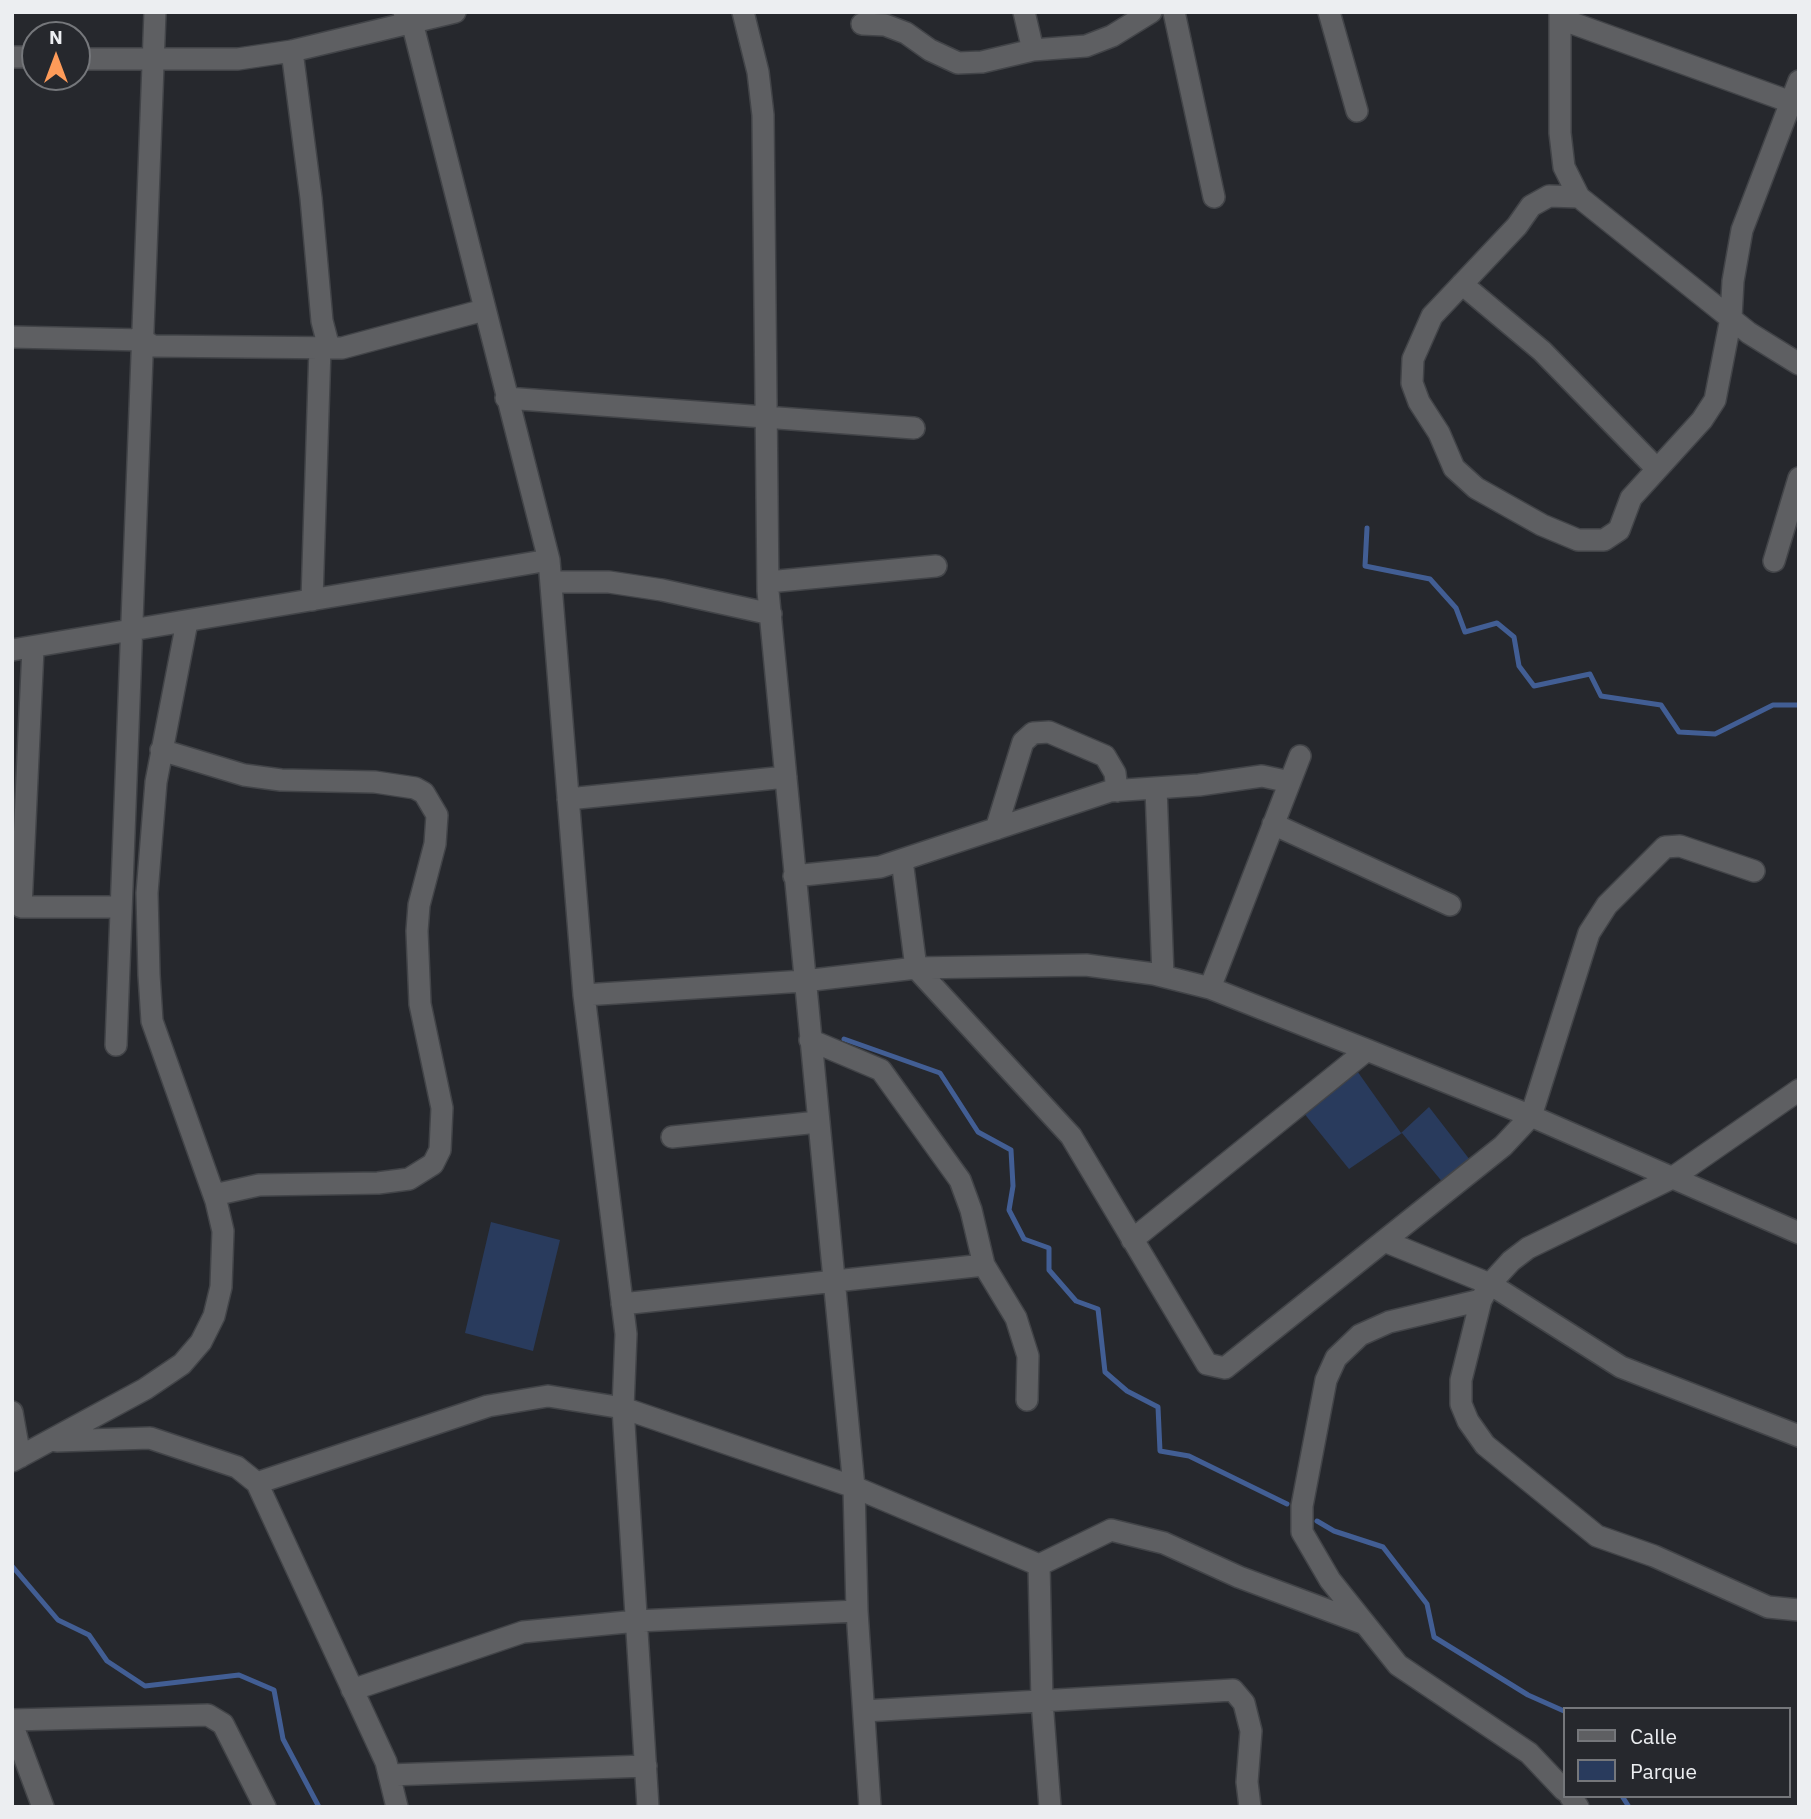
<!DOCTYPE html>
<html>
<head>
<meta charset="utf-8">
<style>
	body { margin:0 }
	#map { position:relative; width:1811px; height:1819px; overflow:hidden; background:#26282d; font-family:"IBM Plex Sans",sans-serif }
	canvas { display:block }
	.frame { position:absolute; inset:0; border:14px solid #eceef1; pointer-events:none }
	.legend { position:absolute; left:1563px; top:1707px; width:228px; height:91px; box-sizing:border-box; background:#26282d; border:2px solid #75777b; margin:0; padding:9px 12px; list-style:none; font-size:21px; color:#eceef1 }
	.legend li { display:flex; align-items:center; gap:14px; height:35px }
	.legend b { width:35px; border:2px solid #75777b }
	.north { position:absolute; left:21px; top:21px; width:70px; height:70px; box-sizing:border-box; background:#26282d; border:2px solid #75777b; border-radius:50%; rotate:0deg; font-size:19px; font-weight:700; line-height:28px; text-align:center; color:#eceef1 }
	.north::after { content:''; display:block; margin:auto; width:24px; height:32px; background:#fe9b59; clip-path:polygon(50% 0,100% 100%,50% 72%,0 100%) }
</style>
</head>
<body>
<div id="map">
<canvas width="1811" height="1819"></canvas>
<div class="frame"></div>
<ul class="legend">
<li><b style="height:9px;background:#5e5f62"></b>Calle</li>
<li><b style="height:19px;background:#293b5d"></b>Parque</li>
</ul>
<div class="north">N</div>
</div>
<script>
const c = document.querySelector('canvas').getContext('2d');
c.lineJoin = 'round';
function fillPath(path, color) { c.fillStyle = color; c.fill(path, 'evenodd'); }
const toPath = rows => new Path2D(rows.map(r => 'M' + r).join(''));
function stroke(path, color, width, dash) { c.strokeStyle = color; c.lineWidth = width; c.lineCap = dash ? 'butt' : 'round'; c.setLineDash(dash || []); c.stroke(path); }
fillPath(toPath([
	[1355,1068,1401,1133,1429,1107,1470,1160,1444,1184,1402,1133,1349,1169,1303,1112],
	[491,1222,560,1240,533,1351,465,1333]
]), '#293b5d');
stroke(toPath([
	[1367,528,1365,566,1430,579,1456,608,1465,632,1497,623,1514,637,1519,666,1534,686,1590,674,1601,696,1661,705,1679,732,1715,734,1773,705,1799,705],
	[844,1039,940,1073,978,1132,1011,1150,1013,1186,1009,1210,1024,1239,1049,1248,1049,1270,1076,1301,1098,1309,1105,1372,1127,1391,1158,1407,1160,1451,1189,1456,1287,1504],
	[1317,1521,1334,1531,1383,1547,1427,1604,1434,1637,1528,1695,1564,1711],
	[12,1566,58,1620,89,1635,107,1661,145,1686,239,1675,274,1690,283,1739,319,1807],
	[1622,1796,1629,1807]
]), '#425e94', 5);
const minor = toPath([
	[404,12,412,22,549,560,584,995,626,1334,623,1408,648,1807],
	[743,12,758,72,763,115,768,591,854,1487,857,1611,870,1807],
	[1024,12,1033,50],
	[1174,12,1214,197],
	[1329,12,1357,111],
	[1560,12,1560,133,1564,167,1579,197,1749,333,1799,364],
	[1561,19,1799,105],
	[862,24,885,25,906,33,930,50,958,63,982,62,1033,50,1086,46,1112,36,1151,12],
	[292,51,311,198,322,321,329,348],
	[12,57,35,57],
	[77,59,238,59,292,51,455,12],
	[1579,197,1549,196,1531,206,1517,226,1432,316,1413,359,1412,383,1419,402,1439,433,1454,468,1476,488,1542,525,1578,540,1604,540,1619,530,1631,498,1702,420,1715,400,1731,318,1733,281,1742,230,1799,81],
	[1462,284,1542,351,1657,469],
	[12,337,143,340,153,346,342,348,484,310],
	[506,398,914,428],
	[1774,561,1799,478],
	[551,582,609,582,662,590,771,614],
	[768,582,936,566],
	[312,600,320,348],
	[33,649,21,907,121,907],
	[12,650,549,560],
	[161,750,244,775,281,780,375,782,415,788,424,793,437,815,435,844,419,905,417,931,420,1004,442,1108,440,1150,433,1164,409,1179,378,1183,259,1185,214,1195],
	[1156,788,1163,976],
	[568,799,786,777],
	[1273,824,1450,905],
	[996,829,1023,742,1033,733,1049,732,1105,756,1115,773,1117,791],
	[902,860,916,968,1071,1136,1207,1364,1225,1368,1503,1146,1531,1116,1589,933,1607,905,1665,847,1680,846,1754,871],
	[794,876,880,867,1110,791,1199,785,1262,776,1290,782],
	[1210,988,1300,756],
	[584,995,804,981,916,968,1086,965,1154,974,1210,988,1367,1050,1531,1116,1799,1233],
	[810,1040,881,1070,960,1180,971,1210,984,1265,1016,1318,1028,1356,1027,1400],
	[116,1045,155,12],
	[1799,1090,1672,1178,1528,1248,1511,1261,1490,1284,1481,1300,1461,1380,1461,1404,1468,1421,1485,1445,1597,1536,1654,1556,1768,1607,1799,1610],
	[672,1137,818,1122],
	[1132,1240,1367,1050],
	[1384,1241,1490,1284,1621,1367,1799,1436],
	[1481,1300,1389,1322,1360,1335,1336,1358,1326,1380,1302,1506,1302,1532,1330,1580,1398,1665,1529,1753,1564,1790],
	[622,1304,984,1265],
	[12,1412,20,1457],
	[57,1441,150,1438,237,1467,257,1483,386,1762,397,1807],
	[12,1461,145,1389,182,1364,201,1342,214,1316,221,1287,223,1231,216,1201,152,1021,149,975,147,893,156,782,187,622],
	[257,1483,488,1406,548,1396,623,1408,854,1487,1039,1565,1111,1530,1164,1543,1239,1577,1365,1624],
	[1039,1565,1042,1701,1050,1807],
	[352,1690,523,1632,637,1621,857,1611],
	[864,1711,1233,1690,1244,1703,1251,1731,1247,1782,1250,1807],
	[12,1720,208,1715,223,1724,265,1807],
	[12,1724,43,1807],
	[389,1775,646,1766],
	[1570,1796,1578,1807]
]);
stroke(minor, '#424448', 24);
stroke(minor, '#5e5f62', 21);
</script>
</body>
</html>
